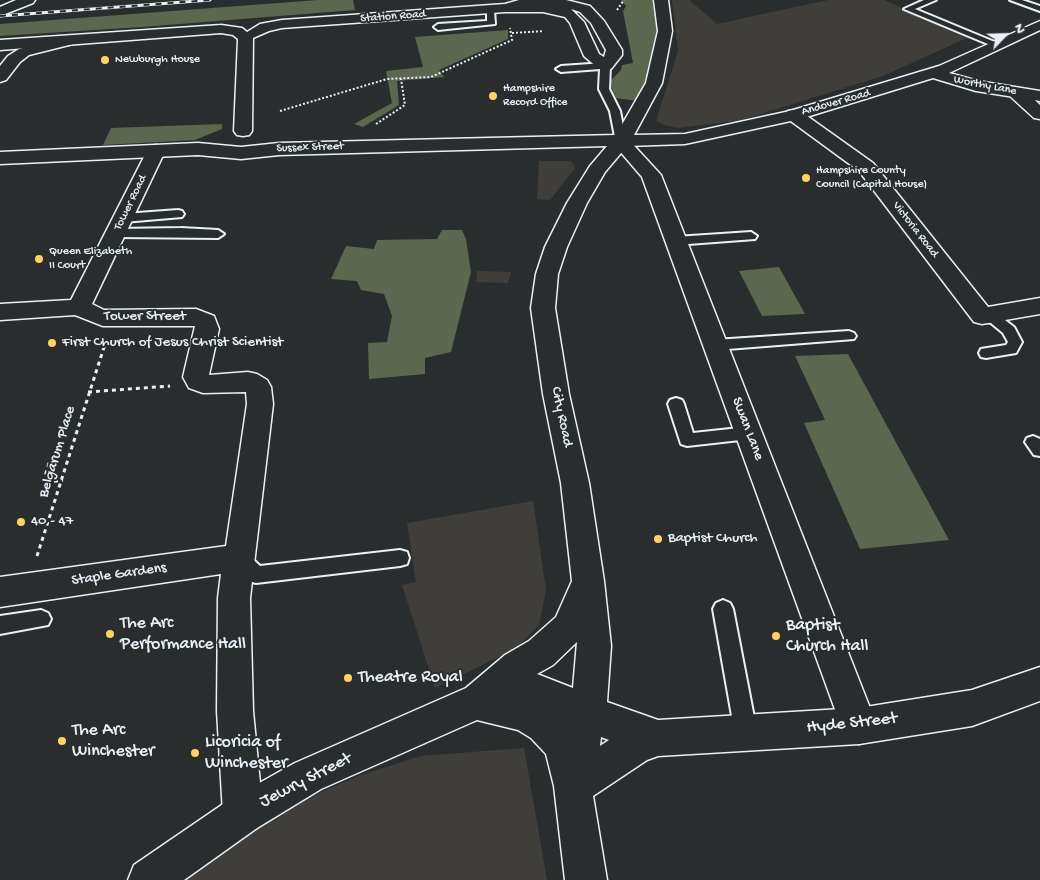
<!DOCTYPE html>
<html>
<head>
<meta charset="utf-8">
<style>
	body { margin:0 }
	#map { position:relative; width:1040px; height:880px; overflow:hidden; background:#2a2d2e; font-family:"Gochi Hand",sans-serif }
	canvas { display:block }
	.north { position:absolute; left:980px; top:10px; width:50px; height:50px; -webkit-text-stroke:4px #2a2d2e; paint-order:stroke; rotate:66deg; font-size:14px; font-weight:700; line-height:20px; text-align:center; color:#e8f1f8 }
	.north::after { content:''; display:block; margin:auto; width:18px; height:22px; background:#e8f1f8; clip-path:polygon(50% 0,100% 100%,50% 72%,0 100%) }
</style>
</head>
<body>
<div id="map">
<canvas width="1040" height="880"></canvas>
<div class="north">N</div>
</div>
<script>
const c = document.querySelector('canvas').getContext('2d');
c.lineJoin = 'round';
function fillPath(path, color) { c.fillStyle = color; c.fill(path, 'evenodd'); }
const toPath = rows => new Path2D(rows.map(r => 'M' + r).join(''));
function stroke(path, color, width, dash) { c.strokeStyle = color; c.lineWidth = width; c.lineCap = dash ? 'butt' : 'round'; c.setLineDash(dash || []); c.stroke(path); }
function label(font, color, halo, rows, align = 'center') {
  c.font = font + ' "Gochi Hand",sans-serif'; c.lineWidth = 4; c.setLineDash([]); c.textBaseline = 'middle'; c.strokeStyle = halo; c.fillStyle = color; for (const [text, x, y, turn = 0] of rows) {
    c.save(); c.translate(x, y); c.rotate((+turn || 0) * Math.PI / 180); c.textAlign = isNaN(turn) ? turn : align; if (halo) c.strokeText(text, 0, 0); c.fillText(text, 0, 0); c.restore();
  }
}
fillPath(toPath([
	[672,0,689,0,717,24,828,0,884,0,969,37,883,76,738,121,678,128,664,125,656,121,678,51],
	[539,161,571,161,575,168,550,200,537,199],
	[477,271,511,272,508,283,476,282],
	[533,501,546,590,539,625,517,648,435,688,402,585,416,582,407,523],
	[524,748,547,880,174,880,269,815,358,776,421,756]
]), '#403e3b');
fillPath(toPath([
	[318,0,353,0,355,10,142,27,0,36,0,24],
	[621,0,656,0,660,32,650,81,638,101,616,98,609,82,621,70,622,65,633,63,623,11,626,6],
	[508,30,508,39,439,70,444,77,397,81,399,105,363,127,354,124,392,103,386,71,423,67,415,37],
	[222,124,222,129,195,140,103,145,111,128],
	[442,230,462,230,466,239,471,272,451,352,425,358,425,374,369,379,368,343,387,342,392,316,384,294,361,290,357,281,331,279,346,246,374,249,377,240,437,239],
	[779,267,805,314,762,316,739,271],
	[848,354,949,540,860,549,804,423,825,420,795,356]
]), '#5b674f');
const service = toPath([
	[924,0,936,0,915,9,1002,45,995,47,904,9,924,0],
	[1010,0,1022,0,1040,6,1040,11,1010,0],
	[487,8,494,10,495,24,438,30,434,27,438,24,487,21,487,8],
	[605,63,610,66,609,89,620,111,626,142,621,145,616,142,610,111,599,89,600,69,561,72,556,69,561,66,605,63],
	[178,210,182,211,184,214,182,217,124,222,118,218,124,214,178,210],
	[181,228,218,230,224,234,218,238,117,237,111,233,117,229,181,228],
	[751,232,757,236,755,239,675,245,669,241,675,237,751,232],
	[982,311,1001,317,1014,327,1022,342,1016,353,986,358,981,357,979,353,981,349,1006,345,1008,342,1003,333,991,323,977,319,975,316,977,313,982,311],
	[849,331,854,333,856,336,854,339,715,350,708,345,715,340,849,331],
	[676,398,682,400,684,404,693,433,749,427,755,429,757,433,755,437,749,439,687,446,681,444,668,404,670,400,676,398],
	[1033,436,1040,439,1040,456,1034,455,1025,442,1027,438,1033,436],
	[238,550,245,552,260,566,400,550,407,552,409,558,407,564,400,566,256,583,249,581,231,564,229,558,231,552,238,550],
	[723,600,730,603,733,609,757,733,754,741,746,744,738,741,735,733,713,609,716,603,723,600],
	[41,610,48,613,51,619,48,625,0,634,0,616,41,610]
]);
const minor = toPath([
	[519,0,566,0,590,6,604,21,622,50,622,55,611,69,599,69,584,56,570,23,565,17,543,12,505,12,282,28,269,31,246,41,239,37,260,24,282,20,505,4,519,0],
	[571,9,580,12,591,23,606,50,604,57,599,54,584,22,571,9],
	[68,36,76,41,73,44,29,55,20,62,6,80,0,82,0,66,8,56,19,49,68,36],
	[1017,88,1023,89,1040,105,1040,119,1034,118,1011,97,1009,93,1011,89,1017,88],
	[794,110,800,111,873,163,988,307,1040,298,1040,314,982,324,974,322,859,171,788,119,785,115,788,111,794,110],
	[621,137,627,138,661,175,877,726,872,739,859,744,846,739,841,726,642,177,612,142,615,138,621,137],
	[156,145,163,147,165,151,92,304,104,310,196,309,214,316,219,329,209,375,248,372,257,374,267,380,271,387,273,404,250,598,253,711,263,814,257,828,243,834,229,828,223,814,217,711,218,598,221,574,0,607,0,577,226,546,247,404,246,392,203,393,189,388,183,377,195,326,103,326,75,315,0,320,0,304,71,300,147,151,149,147,156,145]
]);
const secondary = toPath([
	[16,0,35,0,33,3,0,16,0,7,16,0],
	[654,0,668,0,672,31,662,83,634,135,685,134,790,111,939,66,1040,21,1040,30,949,73,978,81,1040,91,1040,101,976,91,933,78,800,119,685,144,627,146,605,172,587,203,567,247,558,274,555,308,569,394,589,483,604,581,611,646,607,702,658,720,859,708,972,690,1040,667,1040,701,972,726,859,744,658,756,647,760,593,796,607,880,565,880,554,786,546,754,531,738,518,730,477,720,321,789,257,828,184,880,128,880,134,865,229,800,295,763,466,688,505,655,529,641,556,617,572,581,561,483,543,394,531,308,536,274,545,247,567,203,590,166,607,146,279,155,241,159,198,155,0,164,0,152,198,143,241,147,279,143,616,135,646,83,658,31,654,0],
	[577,642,573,688,537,674,553,665,577,642],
	[601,737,609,740,600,746,601,737],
	[221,25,242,28,253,37,252,131,249,135,243,136,237,135,234,131,238,39,233,35,221,33,0,50,0,40,221,25]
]);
stroke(service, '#e8f1f8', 4);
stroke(minor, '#e8f1f8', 3);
stroke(secondary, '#e8f1f8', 3);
stroke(toPath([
	[617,10,624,0],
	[512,33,544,31],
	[280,111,387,79,431,77,512,40,510,28],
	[376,124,405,105,401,79]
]), '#e8f1f8', 2, [2, 2]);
stroke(toPath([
	[88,392,170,386],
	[49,463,43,483,63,480],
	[37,556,106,341]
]), '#e8f1f8', 3, [4, 4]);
fillPath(service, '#2a2d2e');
fillPath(minor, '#2a2d2e');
fillPath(secondary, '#2a2d2e');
const rail = toPath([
	[0,16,210,0]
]);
stroke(rail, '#e8f1f8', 3);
stroke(rail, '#2a2d2e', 2, [6]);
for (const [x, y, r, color] of [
	[105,60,5,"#ffd166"],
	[493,96,5,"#ffd166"],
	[806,178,5,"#ffd166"],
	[39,259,5,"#ffd166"],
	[52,343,5,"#ffd166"],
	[21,522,5,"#ffd166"],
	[658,539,5,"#ffd166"],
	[110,634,5,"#ffd166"],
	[776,636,5,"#ffd166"],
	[348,678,5,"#ffd166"],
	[62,741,5,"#ffd166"],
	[195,753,5,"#ffd166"]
]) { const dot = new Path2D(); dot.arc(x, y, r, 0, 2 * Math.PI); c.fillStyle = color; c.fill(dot); stroke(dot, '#2a2d2e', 2); }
label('12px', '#e8f1f8', '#2a2d2e', [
	["Station Road",393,17,-4],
	["Worthy Lane",985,86,11],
	["Andover Road",836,103,-16],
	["Sussex Street",310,148,-2],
	["Tower Road",131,203,-64],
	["Victoria Road",915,230,52]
]);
label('12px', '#e8f1f8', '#2a2d2e', [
	["Newburgh House",115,60],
	["Hampshire",503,89],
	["Record Office",503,103],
	["Hampshire County",816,171],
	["Council (Capital House)",816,185],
	["Queen Elizabeth",49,252],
	["II Court",49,266]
], 'left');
label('15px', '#e8f1f8', '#2a2d2e', [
	["Tower Street",145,317],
	["City Road",561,417,78],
	["Swan Lane",747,429,69],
	["Belgarum Place",58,452,-73],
	["Staple Gardens",119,575,-8]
]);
label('15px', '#e8f1f8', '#2a2d2e', [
	["First Church of Jesus Christ Scientist",62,343],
	["40 - 47",31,522],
	["Baptist Church",668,539]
], 'left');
label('18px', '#e8f1f8', '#2a2d2e', [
	["The Arc",120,624],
	["Performance Hall",120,645],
	["Baptist",786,626],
	["Church Hall",786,647],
	["Theatre Royal",358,678],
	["The Arc",72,731],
	["Winchester",72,752],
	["Licoricia of",205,743],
	["Winchester",205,764]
], 'left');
label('18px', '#e8f1f8', '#2a2d2e', [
	["Hyde Street",852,724,-6],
	["Jewry Street",306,781,-27]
]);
</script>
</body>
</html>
